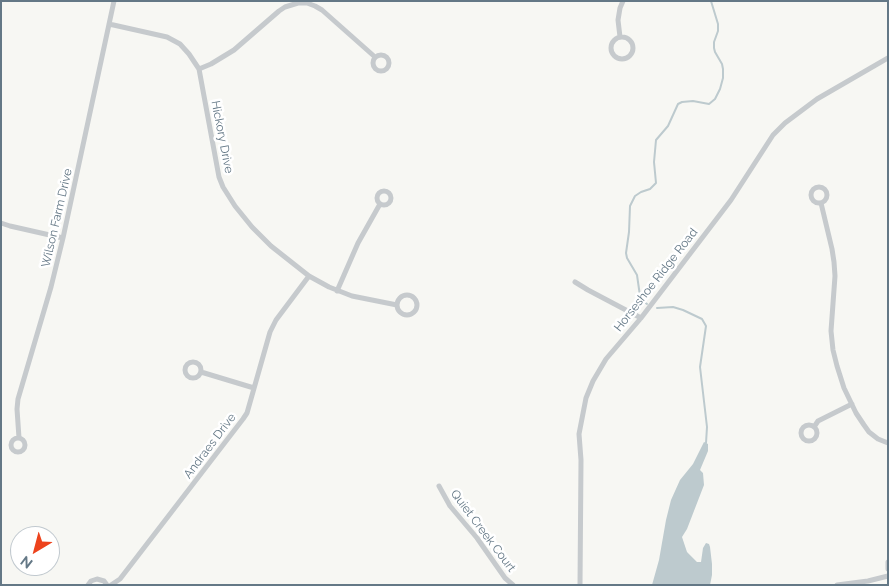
<!DOCTYPE html>
<html>
<head>
<meta charset="utf-8">
<style>
	body { margin:0 }
	#map { position:relative; width:889px; height:586px; overflow:hidden; background:#f7f7f3; font-family:Raleway,sans-serif }
	canvas { display:block }
	.frame { position:absolute; inset:0; border:2px solid #647886; pointer-events:none }
	.north { position:absolute; left:10px; top:526px; width:50px; height:50px; box-sizing:border-box; background:#fff; border:1px solid #c1c9cf; border-radius:50%; rotate:217deg; font-size:14px; font-weight:700; line-height:20px; text-align:center; color:#647886 }
	.north::after { content:''; display:block; margin:auto; width:18px; height:22px; background:#ed431d; clip-path:polygon(50% 0,100% 100%,50% 72%,0 100%) }
</style>
</head>
<body>
<div id="map">
<canvas width="889" height="586"></canvas>
<div class="frame"></div>
<div class="north">N</div>
</div>
<script>
const c = document.querySelector('canvas').getContext('2d');
c.lineJoin = 'round';
function fillPath(path, color) { c.fillStyle = color; c.fill(path, 'evenodd'); }
const toPath = rows => new Path2D(rows.map(r => 'M' + r).join(''));
function stroke(path, color, width, dash) { c.strokeStyle = color; c.lineWidth = width; c.lineCap = dash ? 'butt' : 'round'; c.setLineDash(dash || []); c.stroke(path); }
function label(font, color, halo, rows, align = 'center') {
  c.font = font + ' Raleway,sans-serif'; c.lineWidth = 5; c.setLineDash([]); c.textBaseline = 'middle'; c.strokeStyle = halo; c.fillStyle = color; for (const [text, x, y, turn = 0] of rows) {
    c.save(); c.translate(x, y); c.rotate((+turn || 0) * Math.PI / 180); c.textAlign = isNaN(turn) ? turn : align; if (halo) c.strokeText(text, 0, 0); c.fillText(text, 0, 0); c.restore();
  }
}
fillPath(toPath([
	[704,442,708,444,708,451,700,470,703,473,704,485,687,529,682,537,687,552,697,562,701,562,703,548,706,543,709,544,710,547,712,564,712,575,710,585,652,585,659,560,666,520,671,500,680,480,693,464]
]), '#bdcace');
stroke(toPath([
	[647,304,643,301,640,296,637,275,627,258,626,253,629,232,630,206,635,196,641,192,650,189,656,183,654,162,656,140,668,126,678,104,682,102,693,101,709,104,715,99,720,89,723,78,723,69,722,64,715,52,714,48,714,42,718,31,718,24,711,1],
	[657,308,673,307,683,310,702,319,706,326,700,367,707,427,706,443]
]), '#bdcace', 2);
stroke(toPath([
	[109,24,167,37,180,44,189,54,199,69,219,177,223,187,235,206,252,227,271,246,309,276,329,287,352,296,397,305],
	'611 48a11 11 0 1 1 22 0a11 11 0 1 1-22 0Z',
	[620,37,618,20,620,8,623,1],
	'373 63a8 8 0 1 1 16 0a8 8 0 1 1-16 0Z',
	[199,69,211,64,234,50,279,11,285,7,298,3,307,3,315,6,322,10,375,57],
	'811 195a8 8 0 1 1 16 0a8 8 0 1 1-16 0Z',
	'377 198a7 7 0 1 1 14 0a7 7 0 1 1-14 0Z',
	[821,203,832,249,834,262,835,276,831,331,833,350,837,366,844,388,856,413,864,425,869,432,878,439,888,443],
	[1,223,10,226,63,238],
	[575,282,588,290,641,318],
	[337,291,358,243,380,204],
	'397 305a10 10 0 1 1 20 0a10 10 0 1 1-20 0Z',
	'185 370a8 8 0 1 1 16 0a8 8 0 1 1-16 0Z',
	[201,372,254,388],
	'801 433a8 8 0 1 1 16 0a8 8 0 1 1-16 0Z',
	[814,427,818,421,852,404],
	'11 445a7 7 0 1 1 14 0a7 7 0 1 1-14 0Z',
	[19,438,17,409,18,399,51,287,63,238,114,1],
	[439,486,450,506,477,538,505,578,513,585],
	[888,562,888,569],
	[88,585,91,581,97,579,104,581,107,585],
	[111,585,120,579,243,419,247,413,270,332,276,320,309,276],
	[580,585,581,460,579,434,586,398,593,381,606,359,641,318,731,200,773,135,785,123,817,99,888,58],
	[837,585,868,581,888,576]
]), '#c6cacd', 5);
label('12px', '#647886', '#fff', [
	["Hickory Drive",222,137,79],
	["Wilson Farm Drive",57,218,-77],
	["Horseshoe Ridge Road",656,280,-52],
	["Andraes Drive",210,446,-53],
	["Quiet Creek Court",483,531,53]
]);
</script>
</body>
</html>
